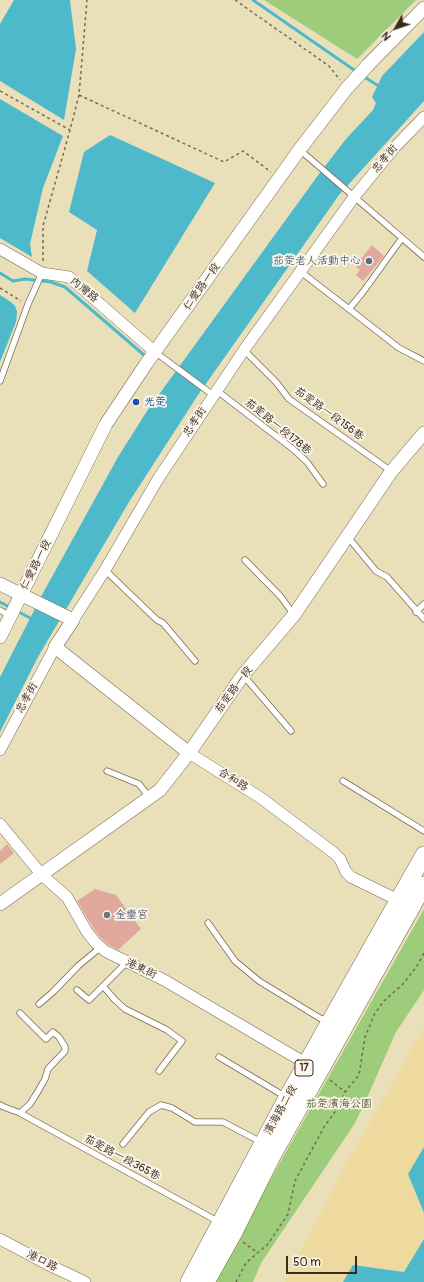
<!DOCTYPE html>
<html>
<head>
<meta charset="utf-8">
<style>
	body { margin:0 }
	#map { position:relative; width:424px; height:1282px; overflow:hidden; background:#e9e0ba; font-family:Pangolin,sans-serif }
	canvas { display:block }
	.north { position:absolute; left:376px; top:8px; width:40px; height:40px; -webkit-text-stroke:3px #fbf7ec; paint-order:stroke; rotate:230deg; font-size:11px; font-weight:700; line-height:16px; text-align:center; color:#3b2a1e }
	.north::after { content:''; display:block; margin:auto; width:14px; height:18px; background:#3b2a1e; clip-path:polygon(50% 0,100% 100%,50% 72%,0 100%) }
	.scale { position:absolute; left:286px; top:1256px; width:71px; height:18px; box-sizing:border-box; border:2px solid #3b2a1e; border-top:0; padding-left:5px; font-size:12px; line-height:14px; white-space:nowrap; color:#3b2a1e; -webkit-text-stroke:3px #fbf7ec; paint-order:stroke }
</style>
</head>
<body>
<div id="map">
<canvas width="424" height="1282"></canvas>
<div class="north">N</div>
<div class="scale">50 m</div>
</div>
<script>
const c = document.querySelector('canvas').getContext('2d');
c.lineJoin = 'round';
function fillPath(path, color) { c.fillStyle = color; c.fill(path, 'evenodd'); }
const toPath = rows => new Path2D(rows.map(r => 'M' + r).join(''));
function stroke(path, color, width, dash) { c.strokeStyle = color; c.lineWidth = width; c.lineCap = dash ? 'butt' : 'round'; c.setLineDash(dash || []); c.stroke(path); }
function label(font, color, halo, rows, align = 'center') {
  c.font = font + ' Pangolin,"LXGW WenKai TC",sans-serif'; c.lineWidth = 3.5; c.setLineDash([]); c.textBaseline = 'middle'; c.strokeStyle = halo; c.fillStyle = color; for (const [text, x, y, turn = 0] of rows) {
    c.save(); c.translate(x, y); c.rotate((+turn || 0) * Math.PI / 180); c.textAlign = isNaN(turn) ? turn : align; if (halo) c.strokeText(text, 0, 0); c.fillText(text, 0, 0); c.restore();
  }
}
fillPath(toPath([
	[264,0,416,0,357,59],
	[424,909,424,990,396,1032,366,1100,355,1123,261,1263,253,1282,212,1282]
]), '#9dcc7b');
fillPath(toPath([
	[424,1028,424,1148,408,1174,424,1213,424,1239,404,1272,354,1265,343,1282,285,1282,340,1175]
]), '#eeda9e');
fillPath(toPath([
	[14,0,70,0,76,49,64,120,0,81,0,24],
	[424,32,424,101,339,195,198,395,129,502,38,657,0,732,0,677,43,593,118,457,147,411,319,174,346,139,373,110,376,103,372,97,382,76],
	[0,99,63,136,43,188,30,244,32,257,0,238],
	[110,135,215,183,135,313,87,271,97,230,69,212,84,152],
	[0,295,11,302,15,306,17,312,16,322,0,362],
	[424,1147,424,1213,408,1174],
	[424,1239,424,1282,343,1282,353,1265,404,1272]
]), '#4eb9ca');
stroke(toPath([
	[253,0,357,72],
	[363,76,377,85],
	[0,273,13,281,25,279,51,282,65,287,144,355],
	[0,602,11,608],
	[17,611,30,618]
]), '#4eb9ca', 3);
fillPath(toPath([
	[372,245,384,256,363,281,356,275,360,270,355,266],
	[7,844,14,853,0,864,0,851],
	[95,889,116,895,141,929,118,950,109,945,100,937,93,928,77,901]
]), '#e1a89e');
const service = toPath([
	[300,150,424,257],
	[301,272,349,309,363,292,402,238],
	[349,309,399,348,424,361],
	[244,350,276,382,289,399,391,471],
	[155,352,213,395],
	[0,381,28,304,42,273],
	[216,390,293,449,307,462,323,484],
	[347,536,376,571,387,577,424,619],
	[245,560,281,597,294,615],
	[105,570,157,620,163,623,195,661],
	[0,610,10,616],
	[416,612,424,604],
	[243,675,291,731],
	[107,771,139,784,146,793,144,799],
	[343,781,424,831],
	[208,923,235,961,259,981,318,1017,328,1022],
	[103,986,115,1000,125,1009,167,1030,182,1041,159,1071],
	[77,990,89,1000,127,962],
	[39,1004,53,992,78,966,101,947],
	[219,1057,286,1097],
	[0,1105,4,1107,20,1113,219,1222],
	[20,1113,30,1104,37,1093,45,1079,48,1069,65,1051,65,1047,59,1037,53,1032,46,1039,20,1013],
	[123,1144,149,1112,161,1105,172,1108,195,1122,223,1122,261,1142]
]);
const minor = toPath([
	[0,249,42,273,69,277,155,352],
	[73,620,105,570,158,479,244,350,354,197,394,148,424,117],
	[0,750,55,647],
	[189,753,261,798,334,853,340,859,346,872,351,877,404,903],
	[0,824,42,875,67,897,87,932,95,942,105,951,164,980,312,1067],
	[0,1239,47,1264,85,1282]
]);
const tertiary = toPath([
	[0,584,73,620,55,647,189,753],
	[0,637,106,424,146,364,300,149,347,88,368,65,424,8],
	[0,904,160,790,189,753,243,675,294,615,391,472,424,433]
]);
const primary = toPath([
	[189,1282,287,1098,424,855],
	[206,1282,234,1232,273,1154,424,885]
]);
stroke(service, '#786a55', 7);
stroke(minor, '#786a55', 12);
stroke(tertiary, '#786a55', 14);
stroke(primary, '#786a55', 18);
stroke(toPath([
	[235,0,329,66,340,80],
	[0,91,70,130],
	[79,95,224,162,243,151,271,172],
	[43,261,43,226,70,130,79,95,87,0],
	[0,288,21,301],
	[330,1080,345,1092],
	[243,1242,258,1253],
	[236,1282,246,1263,268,1244,288,1214,295,1181,324,1127,338,1108,345,1092,359,1075,365,1037,375,1013,384,1001,403,984,417,966,424,953]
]), '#786a55', 1.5, [3, 3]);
stroke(service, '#fff', 5.5);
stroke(minor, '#fff', 11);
stroke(tertiary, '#fff', 13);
stroke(primary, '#fff', 17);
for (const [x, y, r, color] of [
	[369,261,4,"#5c6f8a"],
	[136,402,4,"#1a4fb4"],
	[107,915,4,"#6b7280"]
]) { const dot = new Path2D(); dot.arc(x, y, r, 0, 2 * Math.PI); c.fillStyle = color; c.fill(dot); stroke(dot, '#fbf7ec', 1.5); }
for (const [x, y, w] of [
	[304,1068,18]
]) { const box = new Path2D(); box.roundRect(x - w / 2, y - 8, w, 16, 3); c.fillStyle = '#fbf7ec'; c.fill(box); stroke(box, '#3b2a1e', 1); }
label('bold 10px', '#3b2a1e', null, [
	["17",304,1068]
]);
label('11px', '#3b2a1e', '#fbf7ec', [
	["忠孝街",385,159,-50],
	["仁愛路一段",202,287,-55],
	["內灣路",84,290,39],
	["茄萣路一段156巷",329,414,36],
	["忠孝街",195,422,-57],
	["茄萣路一段178巷",278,427,39],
	["仁愛路一段",36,565,-63],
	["茄萣路一段",234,690,-54],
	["忠孝街",27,698,-61],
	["合和路",233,780,32],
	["港東街",141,969,25],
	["濱海路二段",281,1110,-61],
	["茄萣路一段365巷",122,1158,28],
	["港口路",42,1261,27]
]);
label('11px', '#4e5e75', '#fbf7ec', [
	["茄萣老人活動中心",361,261]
], 'right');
label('11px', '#164399', '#fbf7ec', [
	["光萣",144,402]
], 'left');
label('11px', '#5b616d', '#fbf7ec', [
	["金鑾宮",115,915]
], 'left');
label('11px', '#585b3a', '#fbf7ec', [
	["茄萣濱海公園",339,1104]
]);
</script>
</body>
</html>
